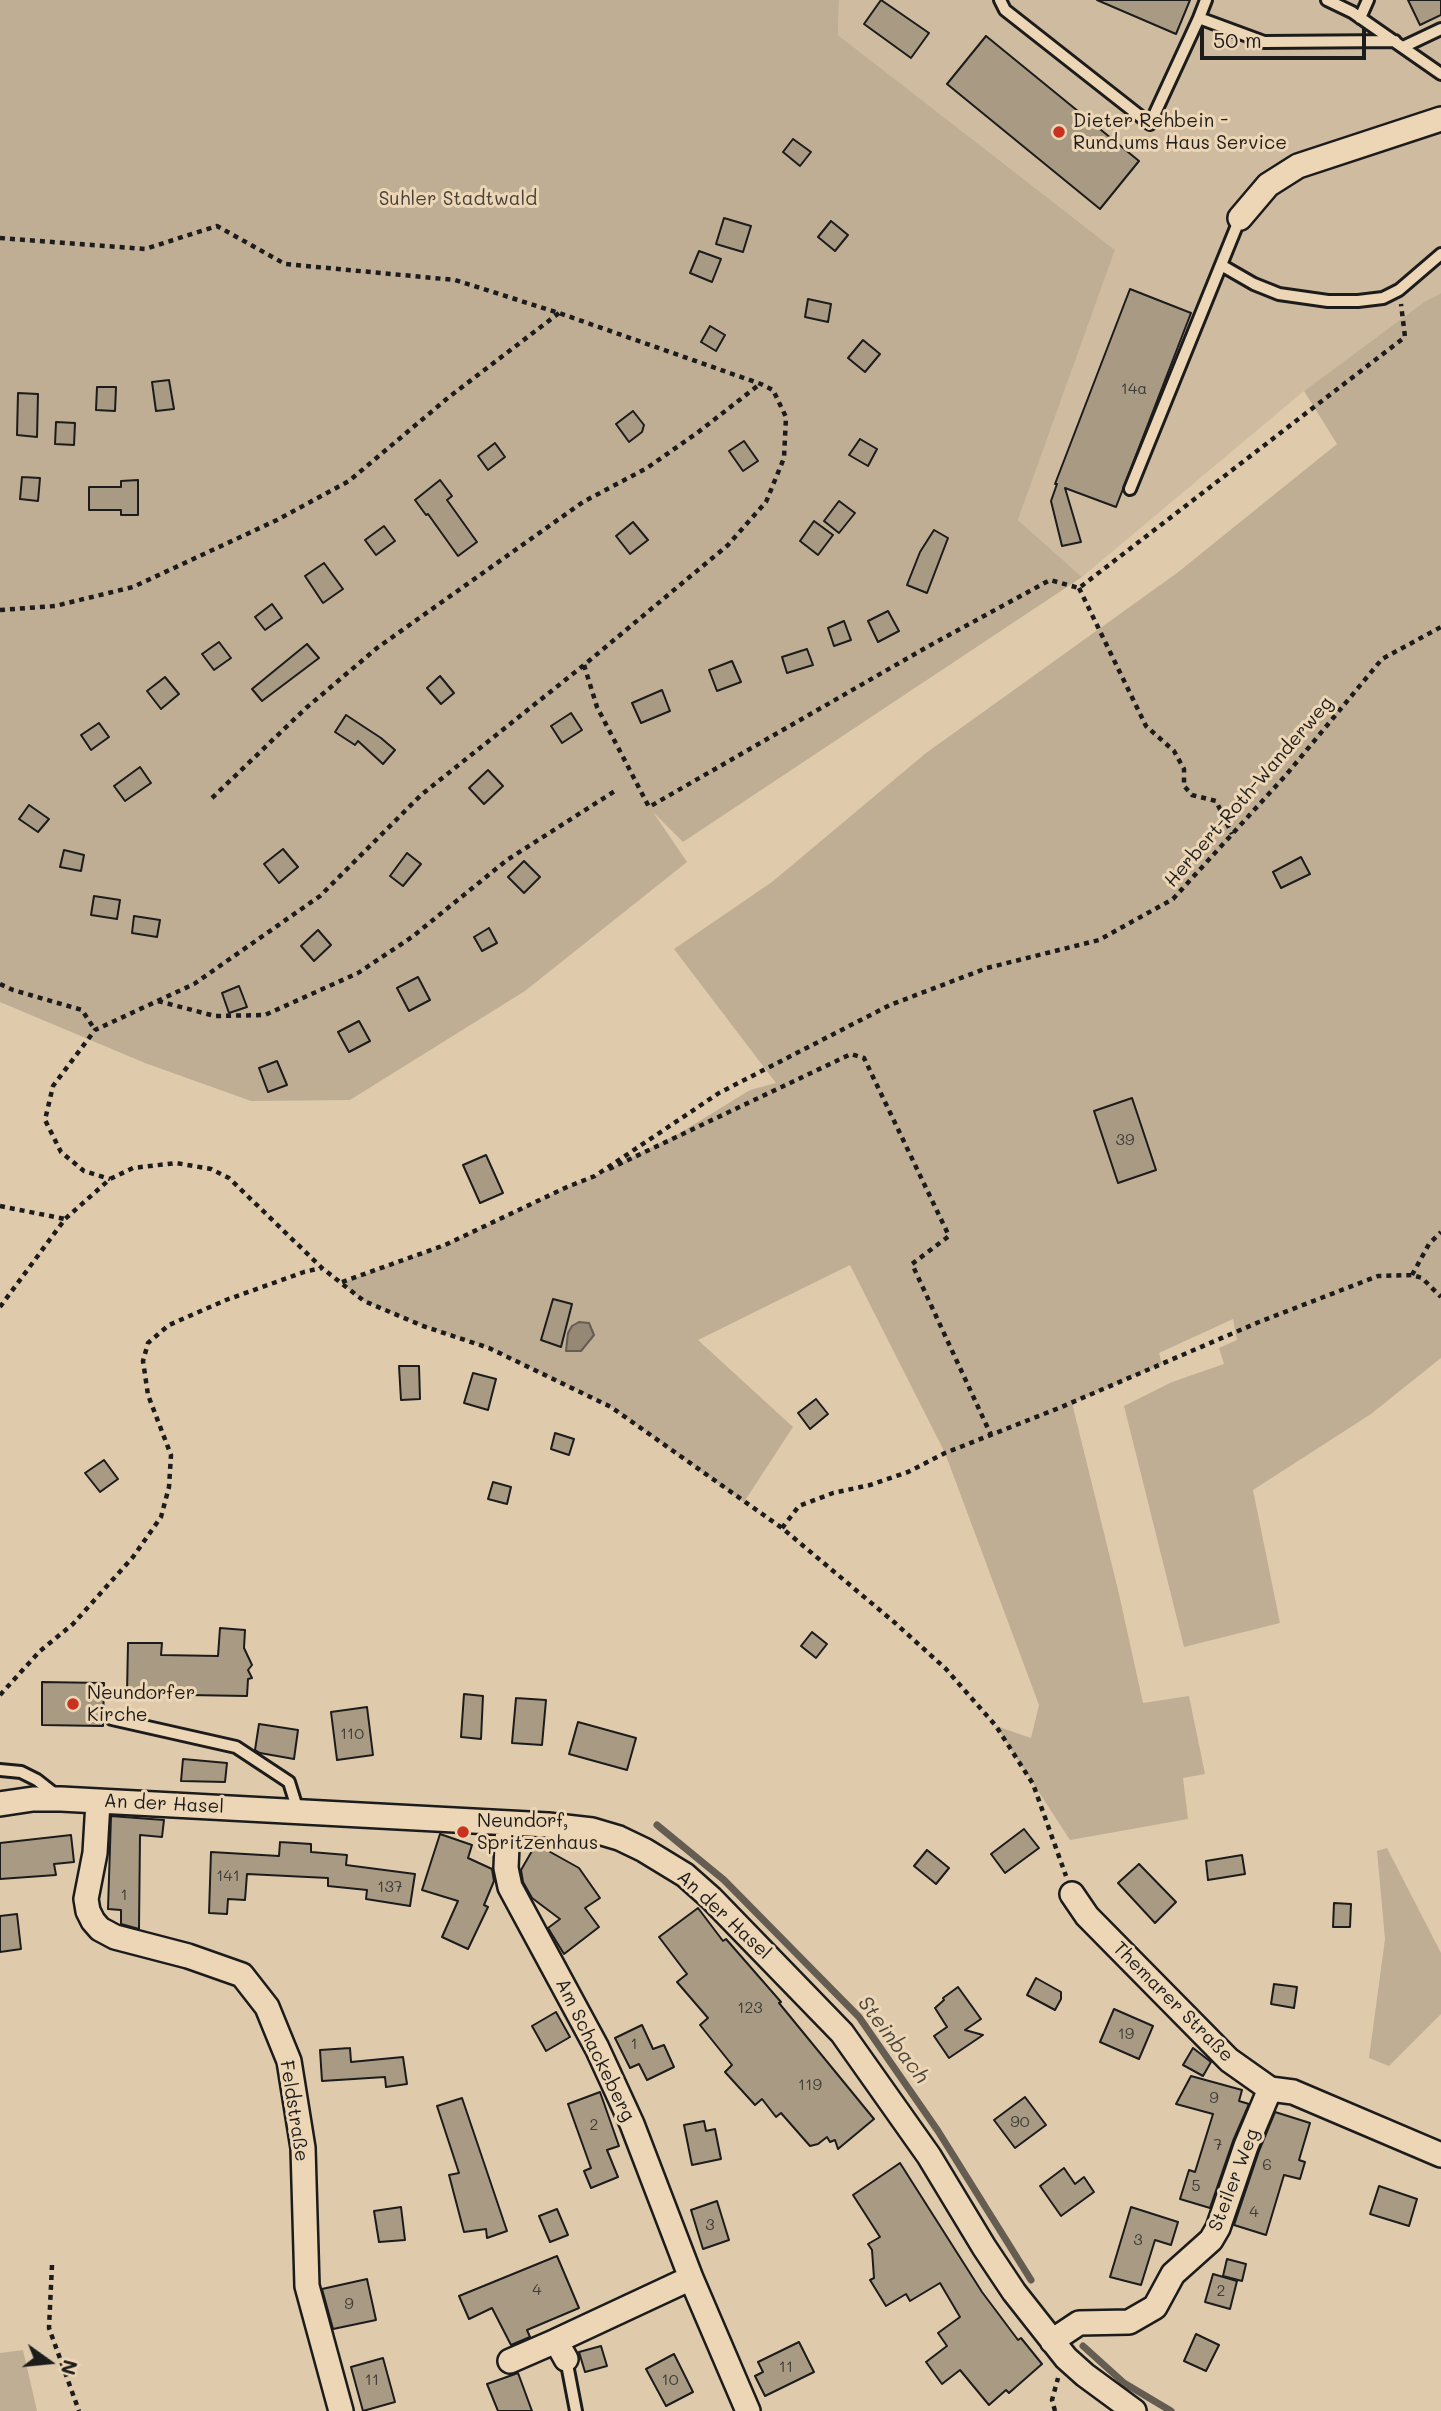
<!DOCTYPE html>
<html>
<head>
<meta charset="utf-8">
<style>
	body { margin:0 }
	#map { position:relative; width:1441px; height:2411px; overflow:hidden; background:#dfcbac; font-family:Mali,sans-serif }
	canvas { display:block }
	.north { position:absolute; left:14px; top:2327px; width:70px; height:70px; -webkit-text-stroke:5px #ecd6b5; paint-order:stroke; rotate:105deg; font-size:19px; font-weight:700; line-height:28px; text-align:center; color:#1c1c1c }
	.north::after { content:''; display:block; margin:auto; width:24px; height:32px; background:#1c1c1c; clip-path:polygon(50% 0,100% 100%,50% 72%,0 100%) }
	.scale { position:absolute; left:1200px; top:28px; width:166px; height:32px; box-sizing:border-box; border:4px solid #1c1c1c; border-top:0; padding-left:9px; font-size:21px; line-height:24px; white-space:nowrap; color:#1c1c1c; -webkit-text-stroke:5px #ecd6b5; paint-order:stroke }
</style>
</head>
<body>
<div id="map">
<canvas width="1441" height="2411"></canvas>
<div class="north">N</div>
<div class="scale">50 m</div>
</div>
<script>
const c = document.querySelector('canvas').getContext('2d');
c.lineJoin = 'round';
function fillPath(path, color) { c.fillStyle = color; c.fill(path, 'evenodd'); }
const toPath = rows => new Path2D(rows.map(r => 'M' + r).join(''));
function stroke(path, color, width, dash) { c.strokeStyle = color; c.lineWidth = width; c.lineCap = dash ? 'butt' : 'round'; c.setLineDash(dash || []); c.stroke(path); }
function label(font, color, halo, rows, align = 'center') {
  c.font = font + ' Mali,sans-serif'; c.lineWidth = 6; c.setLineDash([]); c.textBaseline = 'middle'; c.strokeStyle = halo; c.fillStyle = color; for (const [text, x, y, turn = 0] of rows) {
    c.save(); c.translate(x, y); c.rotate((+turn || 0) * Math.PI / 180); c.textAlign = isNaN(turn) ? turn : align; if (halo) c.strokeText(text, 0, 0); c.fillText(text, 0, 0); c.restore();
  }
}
fillPath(toPath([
	[839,0,1441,0,1441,293,1424,302,1304,391,1082,577,1018,520,1115,250,838,35]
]), '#cfbca0');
fillPath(toPath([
	[0,0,839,0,838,35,1115,250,1018,520,1082,577,683,842,653,812,687,862,525,991,350,1100,251,1101,145,1063,0,1002],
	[1441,293,1441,1358,1371,1414,1253,1490,1280,1623,1184,1647,1124,1406,1172,1382,1224,1364,1219,1348,1237,1340,1233,1319,1159,1353,1162,1364,1072,1403,1119,1594,1143,1703,1189,1696,1205,1774,1183,1778,1188,1819,1070,1840,996,1726,1031,1738,1039,1705,945,1453,850,1265,698,1340,793,1427,744,1502,611,1407,489,1348,423,1326,364,1301,341,1283,445,1245,567,1187,595,1176,680,1133,750,1090,776,1083,674,949,772,882,926,753,1177,573,1337,444,1304,391,1424,302],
	[1387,1848,1441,1953,1441,2014,1389,2066,1369,2058,1385,1939,1377,1851],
	[23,2350,37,2411,0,2411,0,2353]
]), '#bfae94');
const water = toPath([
	[579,1322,589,1323,594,1335,581,1351,566,1351,568,1333,572,1326,579,1322]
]);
fillPath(water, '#958874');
stroke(water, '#655d51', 2);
stroke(toPath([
	[657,1825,724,1880,859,2017,938,2131,1031,2280],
	[1083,2346,1124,2383,1171,2411]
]), '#655d51', 7);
const building = toPath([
	[881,0,929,33,911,58,864,24,881,0],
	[1097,0,1190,0,1176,34,1097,0],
	[1408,0,1441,0,1441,15,1420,25,1408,0],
	[986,36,1139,161,1100,209,947,84,986,36],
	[793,139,811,152,800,166,783,152,793,139],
	[724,218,751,226,743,252,716,244,724,218],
	[831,221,848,235,835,251,818,237,831,221],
	[699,251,721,259,712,282,690,273,699,251],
	[1130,289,1191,313,1116,507,1065,488,1081,542,1062,546,1051,501,1057,484,1055,484,1130,289],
	[808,299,831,304,828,322,805,317,808,299],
	[710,326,725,335,716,351,701,342,710,326],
	[863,340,880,354,865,372,848,358,863,340],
	[169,380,174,409,156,411,152,382,169,380],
	[97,387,116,387,115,411,96,410,97,387],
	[18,393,38,394,37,437,17,435,18,393],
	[633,411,644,425,642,432,629,442,616,424,633,411],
	[56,422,75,423,74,445,55,444,56,422],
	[860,439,877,449,868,466,849,455,860,439],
	[744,441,758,461,743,471,729,451,744,441],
	[495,443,505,457,488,470,478,456,495,443],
	[22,477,40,478,38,501,20,499,22,477],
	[138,480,138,515,121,515,121,510,89,510,89,487,121,487,121,481,138,480],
	[440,480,452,496,447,500,477,542,458,556,428,514,426,515,415,500,440,480],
	[839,501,855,513,839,533,824,521,839,501],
	[814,521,833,535,818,555,800,541,814,521],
	[633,522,648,540,630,554,616,536,633,522],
	[384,526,395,541,376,555,365,540,384,526],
	[934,530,948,538,927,593,907,585,920,552,934,530],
	[324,563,343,589,323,603,305,576,324,563],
	[272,604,282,618,265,630,255,617,272,604],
	[888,611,899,631,878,642,868,621,888,611],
	[844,621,851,640,834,646,828,628,844,621],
	[219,642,231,658,214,670,202,654,219,642],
	[307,644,319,658,262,701,252,689,307,644],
	[807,649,813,665,787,673,782,657,807,649],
	[732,661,741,682,717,691,709,670,732,661],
	[440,676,454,693,441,704,427,688,440,676],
	[165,677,179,694,161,709,147,691,165,677],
	[662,690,670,711,641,723,632,703,662,690],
	[571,713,582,730,562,743,551,726,571,713],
	[346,715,381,738,395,750,383,764,358,741,355,745,335,732,346,715],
	[99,723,109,737,91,750,81,735,99,723],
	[140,767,151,783,125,801,114,786,140,767],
	[488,770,503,786,484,804,469,788,488,770],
	[29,805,49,819,38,832,19,819,29,805],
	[283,849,298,867,279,883,264,864,283,849],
	[64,850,84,855,81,871,60,867,64,850],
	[407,853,421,864,403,886,390,876,407,853],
	[1301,857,1310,874,1281,888,1273,872,1301,857],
	[524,861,540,877,524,893,508,877,524,861],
	[94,896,120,900,117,919,91,915,94,896],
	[134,916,160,920,157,937,132,933,134,916],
	[489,928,497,943,482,951,474,937,489,928],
	[318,930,331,945,314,961,301,946,318,930],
	[418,977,430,1000,409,1011,397,988,418,977],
	[239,986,247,1007,229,1013,222,993,239,986],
	[359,1021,370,1041,349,1052,338,1032,359,1021],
	[277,1061,287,1085,268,1092,259,1068,277,1061],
	[1132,1098,1156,1170,1118,1183,1094,1111,1132,1098],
	[486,1155,503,1193,480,1203,463,1165,486,1155],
	[553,1299,572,1304,561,1347,541,1340,553,1299],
	[399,1366,419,1366,420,1399,401,1400,399,1366],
	[473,1373,496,1379,488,1410,464,1403,473,1373],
	[816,1399,828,1414,810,1429,798,1413,816,1399],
	[555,1433,574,1439,569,1455,551,1449,555,1433],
	[104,1460,118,1479,100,1492,85,1473,104,1460],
	[493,1482,511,1487,507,1504,488,1499,493,1482],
	[220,1628,245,1630,244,1648,252,1665,248,1670,252,1678,248,1679,247,1696,127,1694,128,1643,162,1643,161,1655,218,1656,220,1628],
	[812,1632,827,1644,816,1658,801,1646,812,1632],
	[42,1682,104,1683,103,1726,42,1725,42,1682],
	[464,1694,483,1696,481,1739,461,1737,464,1694],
	[516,1698,546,1700,542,1745,512,1743,516,1698],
	[367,1707,373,1755,337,1760,331,1712,367,1707],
	[578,1722,636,1738,627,1770,569,1754,578,1722],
	[259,1724,298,1730,294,1759,260,1753,255,1750,259,1724],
	[183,1759,227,1763,225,1782,181,1781,183,1759],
	[111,1816,164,1820,162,1837,140,1835,139,1929,121,1924,121,1910,108,1909,111,1816],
	[1024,1829,1039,1848,1005,1873,991,1854,1024,1829],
	[440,1834,472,1845,468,1858,492,1869,494,1881,484,1905,488,1907,468,1949,442,1937,458,1901,422,1890,440,1834],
	[71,1835,74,1862,54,1864,56,1875,0,1879,0,1843,71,1835],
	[280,1842,311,1844,311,1852,347,1855,346,1865,415,1874,410,1906,366,1899,367,1890,328,1886,328,1878,247,1874,245,1900,228,1899,227,1914,209,1913,211,1852,279,1856,280,1842],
	[536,1844,579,1868,600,1898,585,1908,599,1927,564,1954,548,1928,560,1919,532,1898,523,1882,521,1870,536,1844],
	[927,1850,949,1868,936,1884,914,1866,927,1850],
	[1242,1855,1245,1874,1208,1880,1206,1861,1242,1855],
	[1139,1864,1176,1902,1155,1923,1118,1883,1139,1864],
	[1334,1903,1351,1904,1350,1927,1333,1927,1334,1903],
	[698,1908,723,1941,726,1939,781,2002,779,2003,874,2119,838,2149,835,2140,830,2142,827,2137,818,2144,810,2146,781,2113,776,2117,762,2099,755,2105,725,2072,732,2065,700,2025,708,2018,677,1982,687,1974,659,1937,698,1908],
	[17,1914,21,1949,0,1952,0,1916,17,1914],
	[1036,1978,1061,1992,1061,1999,1055,2010,1027,1995,1036,1978],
	[1274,1984,1297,1987,1294,2008,1271,2004,1274,1984],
	[958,1987,981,2019,965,2030,983,2035,949,2058,934,2036,947,2027,935,2008,944,2000,943,1998,958,1987],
	[1114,2009,1153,2026,1139,2059,1100,2042,1114,2009],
	[556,2012,570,2037,546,2051,532,2026,556,2012],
	[642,2025,653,2049,664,2045,674,2067,647,2080,639,2064,630,2068,615,2038,642,2025],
	[350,2048,351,2062,403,2057,407,2084,386,2087,385,2077,322,2081,320,2050,350,2048],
	[1193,2048,1211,2062,1203,2076,1183,2065,1193,2048],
	[1191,2076,1242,2090,1239,2101,1249,2104,1233,2141,1210,2208,1180,2199,1189,2170,1195,2172,1213,2114,1176,2104,1191,2076],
	[600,2092,619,2146,607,2150,618,2177,591,2188,584,2171,591,2168,568,2104,600,2092],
	[1025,2097,1046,2125,1015,2148,994,2120,1025,2097],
	[462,2098,507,2231,487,2238,486,2229,464,2232,449,2175,459,2173,437,2106,462,2098],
	[1275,2112,1310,2123,1299,2160,1305,2162,1300,2179,1284,2175,1266,2235,1234,2225,1259,2151,1275,2112],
	[704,2121,706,2131,715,2129,721,2159,692,2165,684,2125,704,2121],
	[900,2163,982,2292,1018,2340,1021,2338,1042,2364,1009,2393,1006,2390,989,2405,960,2370,942,2384,926,2362,947,2346,938,2333,960,2317,940,2283,910,2301,906,2294,886,2306,870,2280,874,2278,872,2250,868,2244,880,2237,853,2195,900,2163],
	[1064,2168,1075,2184,1084,2177,1094,2192,1061,2216,1040,2186,1064,2168],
	[1379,2186,1417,2199,1409,2226,1370,2214,1379,2186],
	[717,2201,729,2240,703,2249,691,2210,717,2201],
	[401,2207,405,2240,379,2242,374,2211,401,2207],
	[1131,2207,1178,2222,1171,2245,1155,2240,1141,2285,1110,2277,1131,2207],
	[557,2209,568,2235,550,2242,539,2216,557,2209],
	[557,2256,579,2308,527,2330,530,2337,511,2345,492,2308,469,2319,459,2296,557,2256],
	[1227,2259,1246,2264,1242,2281,1223,2276,1227,2259],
	[1213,2274,1237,2281,1230,2309,1205,2302,1213,2274],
	[367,2279,376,2320,333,2329,322,2289,367,2279],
	[1196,2334,1219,2345,1206,2371,1184,2361,1196,2334],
	[799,2342,814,2372,765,2396,755,2376,763,2372,758,2362,799,2342],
	[601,2346,607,2366,585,2372,579,2352,601,2346],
	[674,2354,693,2392,666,2406,646,2369,674,2354],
	[383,2358,395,2402,363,2411,351,2367,383,2358],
	[518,2373,532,2411,498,2411,487,2384,518,2373]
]);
fillPath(building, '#a99a83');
stroke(building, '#1c1c1c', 2);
const service = toPath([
	[1000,0,1005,10,1150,124,1199,18],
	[1206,0,1199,18,1264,42,1395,41],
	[1327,0,1352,12,1441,74],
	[1360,18,1368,0],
	[1403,47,1441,29],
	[1221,265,1254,284,1279,294,1328,301,1358,301,1383,298,1399,290,1441,254],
	[1130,489,1240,218],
	[112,1719,236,1747,289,1782,298,1811],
	[0,1770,21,1772,37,1780,56,1795],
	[566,2359,576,2411]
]);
const minor = toPath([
	[1240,218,1268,185,1298,166,1441,119],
	[98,1802,95,1853,86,1899,88,1911,93,1921,100,1929,115,1937,188,1956,242,1975,267,2007,289,2061,303,2148,307,2286,341,2411],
	[0,1804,33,1799,61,1799,548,1825,592,1830,619,1838,644,1850,685,1875,711,1898,842,2033,929,2156,984,2247,1014,2292,1066,2358,1085,2375,1134,2411],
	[508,1823,506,1868,510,1887,597,2048,632,2124,691,2278,748,2411],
	[1072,1894,1087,1916,1229,2060,1270,2089,1293,2092,1441,2155],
	[1052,2341,1079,2323,1129,2322,1155,2307,1173,2274,1211,2240,1218,2228,1246,2146,1270,2089],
	[566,2359,556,2341,691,2278],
	[510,2361,556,2341]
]);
stroke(service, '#1c1c1c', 16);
stroke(minor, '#1c1c1c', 28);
stroke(toPath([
	[0,238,145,249,217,226,285,264,455,280,559,313,761,384,773,390,786,417,784,458,766,502,728,545,584,665,421,795,320,896,194,984,95,1030,53,1086,45,1120,61,1152,84,1171,110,1179],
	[1079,588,1146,726,1174,751,1184,769,1184,786,1192,795,1216,801,1232,834],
	[0,610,55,606,133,587,277,520,349,481,449,397,559,313],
	[584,665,597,707,649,807,927,647,1050,580,1079,588,1405,337,1401,304],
	[212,798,306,708,377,648,583,502,647,468,697,433,760,384],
	[0,984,13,990,82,1010,95,1030],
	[158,1001,215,1016,265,1015,358,973,412,937,507,860,618,789],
	[609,1169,851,1054,864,1058,949,1236,912,1264,991,1435],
	[0,1206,65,1219],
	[1412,1275,1429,1244,1441,1232],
	[342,1282,445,1245,567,1187,595,1176,719,1093,890,1005,987,968,1099,940,1173,899,1286,775,1382,659,1441,627],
	[0,1307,65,1219,110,1179,133,1168,176,1163,211,1169,229,1178,322,1268,364,1301,423,1326,489,1348,611,1407,782,1528,894,1622,946,1669,996,1726,1033,1784,1066,1876],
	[782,1528,799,1506,833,1493,870,1485,908,1472,945,1453,1059,1408,1259,1322,1378,1276,1412,1275,1422,1278,1441,1297],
	[0,1695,40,1651,73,1624,133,1557,161,1517,169,1487,171,1455,148,1395,143,1361,148,1343,169,1325,226,1300,304,1272,321,1268],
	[52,2265,49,2328,79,2411],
	[1055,2411,1052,2400,1058,2378]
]), '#1c1c1c', 4.5, [5, 5]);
stroke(service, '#ecd6b5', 10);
stroke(minor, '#ecd6b5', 23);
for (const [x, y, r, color] of [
	[1059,132,7,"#c8321e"],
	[73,1704,7,"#c8321e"],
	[463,1832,7,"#c8321e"]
]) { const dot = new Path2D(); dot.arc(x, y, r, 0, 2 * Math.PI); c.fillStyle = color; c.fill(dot); stroke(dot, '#ecd6b5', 2.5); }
label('16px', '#3f3c36', null, [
	["14a",1134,389],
	["39",1125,1140],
	["110",352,1734],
	["141",228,1876],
	["137",390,1887],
	["1",124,1895],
	["123",750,2008],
	["19",1126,2034],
	["1",634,2044],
	["119",810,2085],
	["9",1214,2098],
	["90",1020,2122],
	["2",594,2125],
	["7",1218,2145],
	["6",1267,2165],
	["5",1196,2186],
	["4",1254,2212],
	["3",710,2225],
	["3",1138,2240],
	["4",537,2290],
	["2",1221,2291],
	["9",349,2304],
	["11",786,2367],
	["11",372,2380],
	["10",670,2380]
]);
label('19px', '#1c1c1c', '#ecd6b5', [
	["Dieter Rehbein -",1073,121],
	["Rund ums Haus Service",1073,143],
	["Neundorfer",87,1693],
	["Kirche",87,1715],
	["Neundorf,",477,1821],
	["Spritzenhaus",477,1843]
], 'left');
label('19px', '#45403a', '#ecd6b5', [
	["Suhler Stadtwald",458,199]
]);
label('19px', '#1c1c1c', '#ecd6b5', [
	["Herbert-Roth-Wanderweg",1249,792,-49],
	["An der Hasel",164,1804,3],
	["An der Hasel",724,1915,43],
	["Themarer Straße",1173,2002,45],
	["Am Schackeberg",595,2050,64],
	["Feldstraße",294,2111,81],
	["Steiler Weg",1234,2180,-69]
]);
label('italic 21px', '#4c473f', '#ecd6b5', [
	["Steinbach",893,2040,53]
]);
</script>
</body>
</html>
